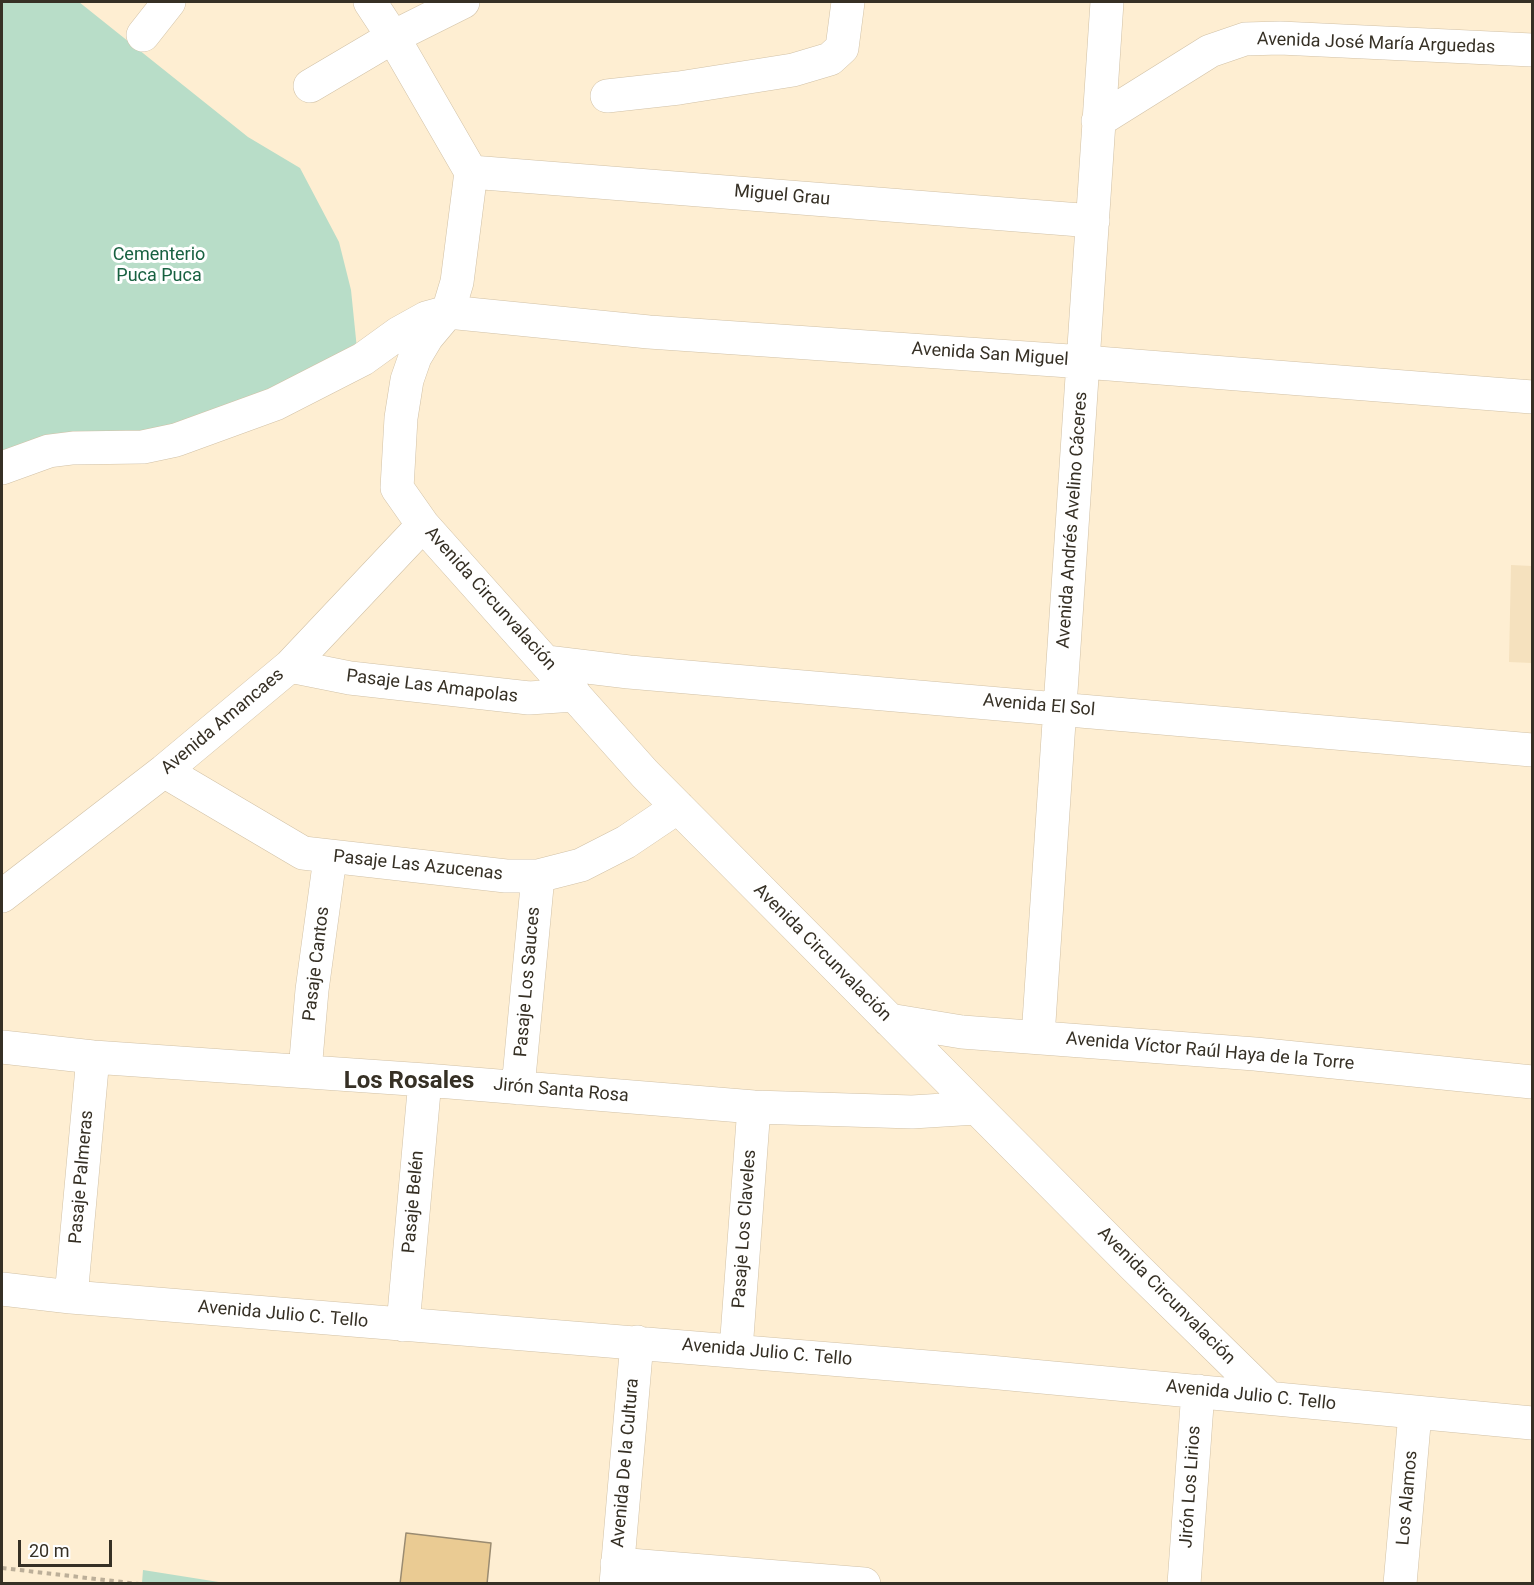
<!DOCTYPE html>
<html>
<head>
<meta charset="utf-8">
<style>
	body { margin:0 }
	#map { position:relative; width:1534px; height:1585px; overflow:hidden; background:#feeed2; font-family:Roboto,sans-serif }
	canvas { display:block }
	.frame { position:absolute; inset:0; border:3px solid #363025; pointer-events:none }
	.scale { position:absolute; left:18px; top:1540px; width:94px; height:27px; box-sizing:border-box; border:3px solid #363025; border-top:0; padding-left:8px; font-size:18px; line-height:21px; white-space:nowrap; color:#363025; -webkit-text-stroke:4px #fff; paint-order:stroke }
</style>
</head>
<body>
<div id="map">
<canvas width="1534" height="1585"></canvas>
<div class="frame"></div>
<div class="scale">20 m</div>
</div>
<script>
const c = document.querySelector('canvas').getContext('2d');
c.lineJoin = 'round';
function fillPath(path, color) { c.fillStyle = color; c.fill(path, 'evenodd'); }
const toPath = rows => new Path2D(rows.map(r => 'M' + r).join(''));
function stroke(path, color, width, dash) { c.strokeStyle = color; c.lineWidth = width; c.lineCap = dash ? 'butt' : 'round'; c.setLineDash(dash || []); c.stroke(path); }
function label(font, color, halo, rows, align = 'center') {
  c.font = font + ' Roboto,sans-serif'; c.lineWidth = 6; c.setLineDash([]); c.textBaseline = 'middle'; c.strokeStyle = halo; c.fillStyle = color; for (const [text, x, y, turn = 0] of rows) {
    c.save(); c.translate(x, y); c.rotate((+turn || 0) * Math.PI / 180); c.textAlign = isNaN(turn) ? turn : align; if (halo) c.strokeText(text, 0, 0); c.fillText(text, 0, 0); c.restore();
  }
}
fillPath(toPath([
	[1511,565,1532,566,1532,663,1509,662]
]), '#f5e1be');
fillPath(toPath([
	[2,2,79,2,248,137,300,168,339,242,351,290,357,349,279,389,146,433,2,454],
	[143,1570,225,1583,142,1583]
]), '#b8ddc8');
const building = toPath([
	[406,1533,491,1543,487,1584,400,1584,406,1533]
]);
fillPath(building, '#eacb93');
stroke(building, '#9a8b71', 1.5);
const minor = toPath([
	[370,2,393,37,471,172,457,282,448,312,427,337,415,357,407,380,401,418,397,488,423,525,645,774,1135,1267,1269,1398],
	[143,35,169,2],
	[310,86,393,37,463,2],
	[607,96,679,88,793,70,830,59,842,48,848,2],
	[1098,121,1210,51,1245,39,1280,38,1532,50],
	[471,172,1093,221],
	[2,468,49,451,73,448,143,447,176,440,275,404,363,359,399,333,426,318,448,312,649,332,1084,362,1532,397],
	[546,662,629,672,1532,750],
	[290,666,350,678,529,698,575,695],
	[164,771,303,853,506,876,538,876,581,865,626,842,678,807],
	[2,896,164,771,290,666,423,525],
	[889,1020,962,1032,1255,1054,1532,1082],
	[1038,1037,1107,2],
	[2,1047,93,1057,425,1080,754,1107,912,1112,976,1108],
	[305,1071,312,990,330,858],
	[518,1088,538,876],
	[2,1289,71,1297,989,1372,1532,1423],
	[71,1297,93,1057],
	[403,1325,425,1080],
	[736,1350,754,1107],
	[617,1564,864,1584],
	[616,1584,637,1342],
	[1184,1584,1198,1391],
	[1400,1584,1415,1413]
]);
stroke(minor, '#d1c1a6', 34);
stroke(toPath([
	[2,1568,139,1584]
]), '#bcaf99', 4, [4.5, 4.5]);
stroke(minor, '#fff', 33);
label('18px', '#363025', '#fff', [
	["Avenida José María Arguedas",1376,44,2],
	["Miguel Grau",782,196,5],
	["Avenida San Miguel",990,355,4],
	["Avenida Andrés Avelino Cáceres",1073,520,-86],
	["Avenida Circunvalación",490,599,48],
	["Pasaje Las Amapolas",432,687,7],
	["Avenida El Sol",1039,706,5],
	["Avenida Amancaes",223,722,-40],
	["Pasaje Las Azucenas",418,866,6],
	["Avenida Circunvalación",822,953,45],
	["Pasaje Cantos",317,964,-83],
	["Pasaje Los Sauces",528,982,-85],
	["Avenida Víctor Raúl Haya de la Torre",1210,1052,5],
	["Jirón Santa Rosa",561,1091,5],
	["Pasaje Palmeras",82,1177,-85],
	["Pasaje Belén",414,1202,-85],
	["Pasaje Los Claveles",745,1229,-86],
	["Avenida Circunvalación",1166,1296,45],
	["Avenida Julio C. Tello",283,1315,5],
	["Avenida Julio C. Tello",767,1353,5],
	["Avenida Julio C. Tello",1251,1396,6],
	["Avenida De la Cultura",626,1463,-85],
	["Jirón Los Lirios",1191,1487,-86],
	["Los Alamos",1408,1498,-85]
]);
label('18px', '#186141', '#fff', [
	["Cementerio",159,255],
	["Puca Puca",159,276]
]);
label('bold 24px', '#363025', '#fff', [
	["Los Rosales",409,1082]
]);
</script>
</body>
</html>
